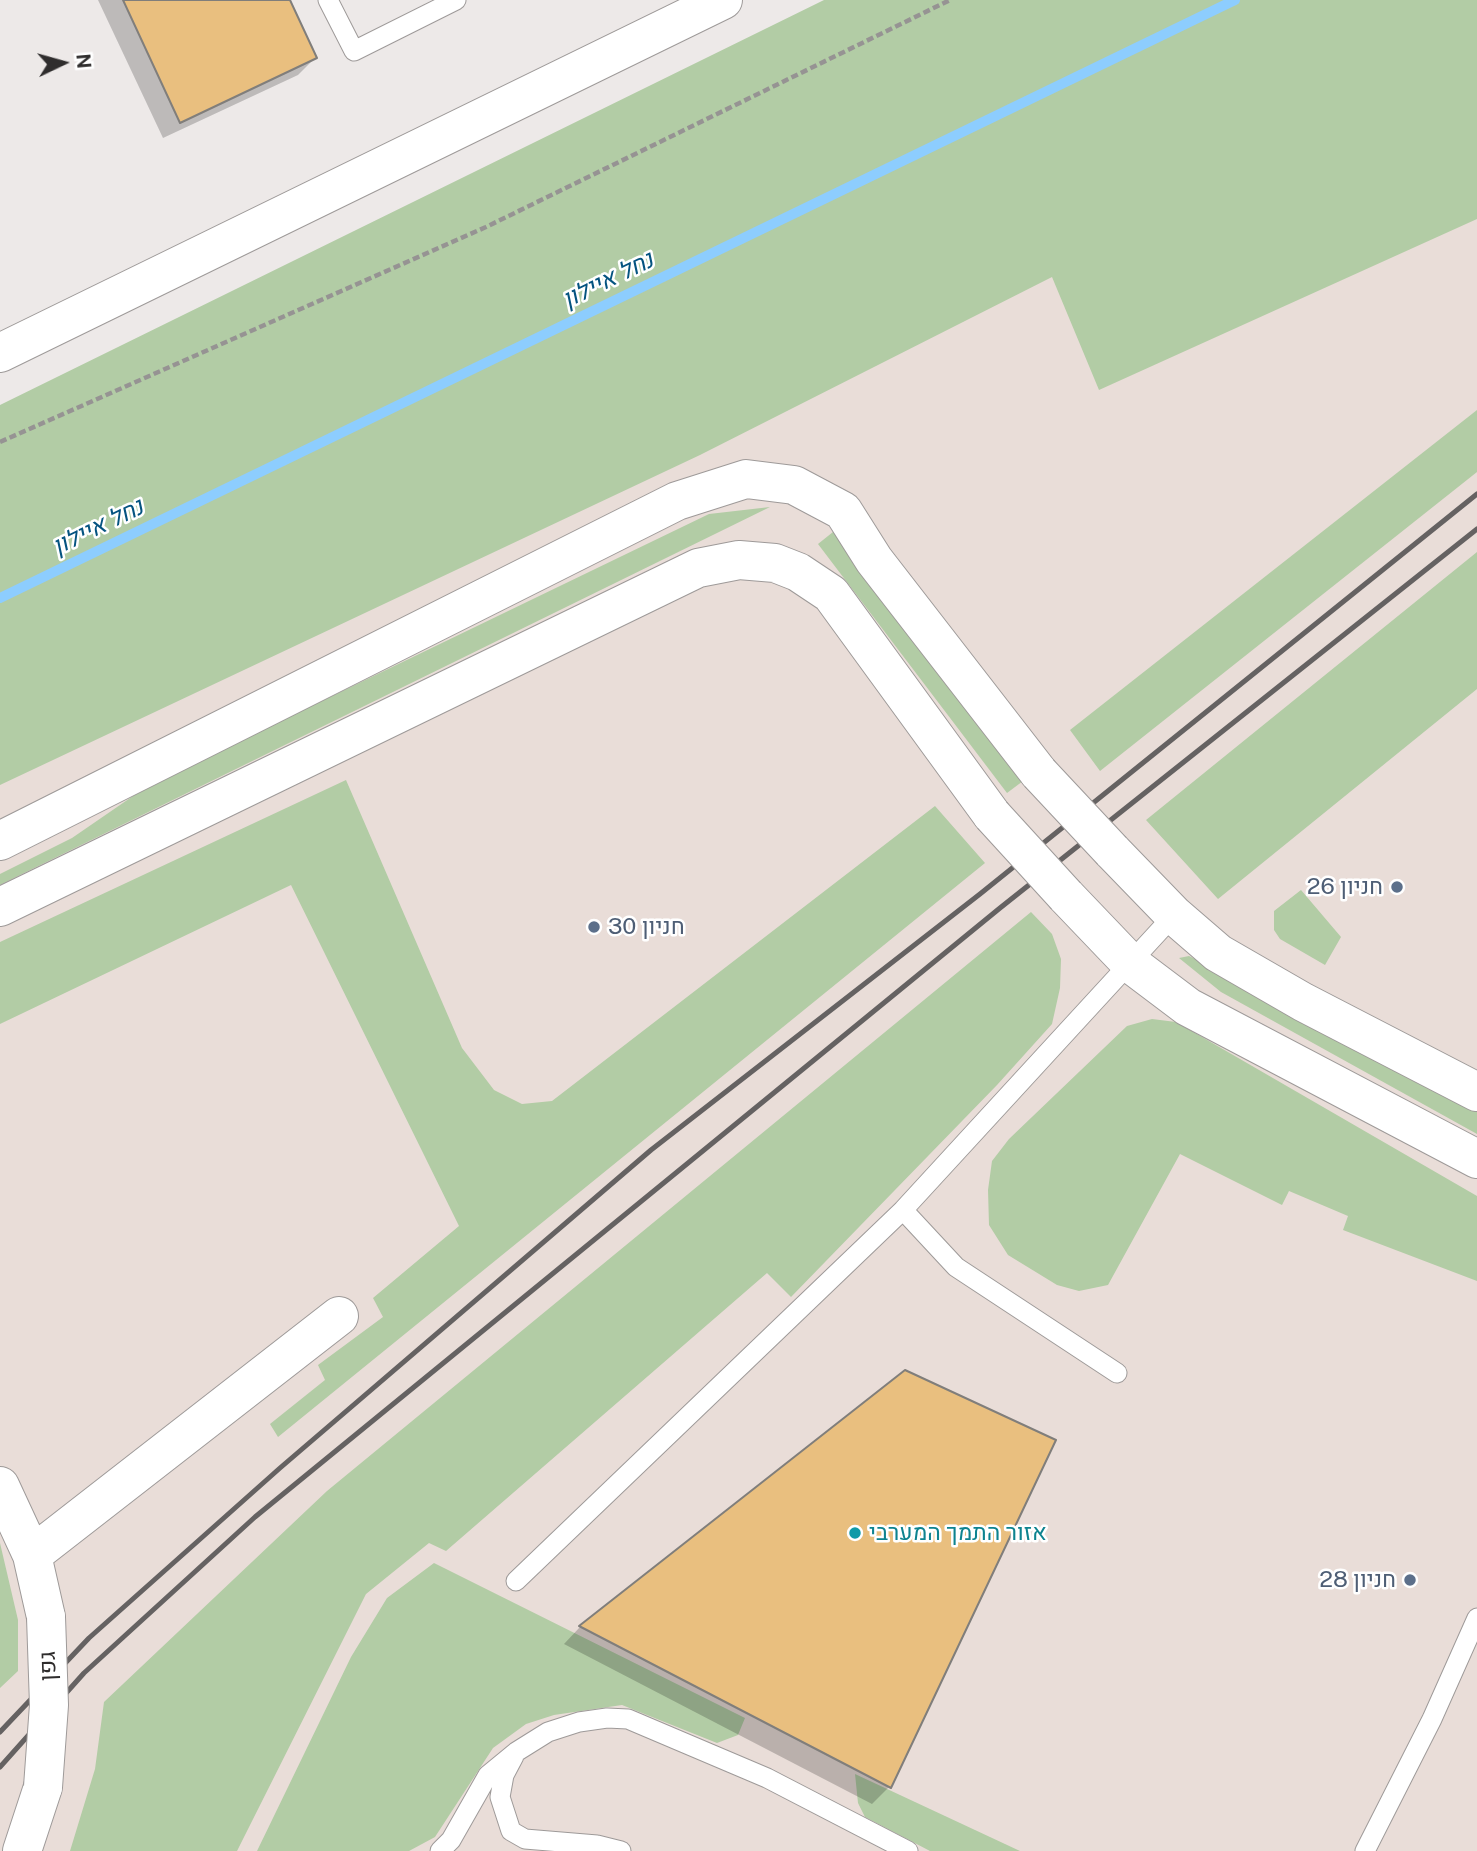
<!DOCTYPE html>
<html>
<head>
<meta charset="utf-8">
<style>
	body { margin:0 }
	#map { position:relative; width:1477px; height:1851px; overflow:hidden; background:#ede9e8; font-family:"Public Sans",sans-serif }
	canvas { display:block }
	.north { position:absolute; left:28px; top:28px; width:70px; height:70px; -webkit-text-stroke:5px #fff; paint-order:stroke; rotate:85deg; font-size:19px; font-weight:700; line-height:28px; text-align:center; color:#2f2d2d }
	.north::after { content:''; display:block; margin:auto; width:24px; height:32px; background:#2f2d2d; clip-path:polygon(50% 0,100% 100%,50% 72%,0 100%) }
</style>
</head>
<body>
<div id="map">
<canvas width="1477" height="1851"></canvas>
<div class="north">N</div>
</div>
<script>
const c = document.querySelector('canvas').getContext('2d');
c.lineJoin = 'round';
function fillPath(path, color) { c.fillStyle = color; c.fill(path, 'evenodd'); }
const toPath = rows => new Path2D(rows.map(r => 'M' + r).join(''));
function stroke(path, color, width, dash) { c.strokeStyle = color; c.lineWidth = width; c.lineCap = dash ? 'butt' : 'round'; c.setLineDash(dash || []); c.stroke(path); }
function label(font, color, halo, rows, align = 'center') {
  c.font = font + ' "Public Sans",Heebo,sans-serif'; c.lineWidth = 5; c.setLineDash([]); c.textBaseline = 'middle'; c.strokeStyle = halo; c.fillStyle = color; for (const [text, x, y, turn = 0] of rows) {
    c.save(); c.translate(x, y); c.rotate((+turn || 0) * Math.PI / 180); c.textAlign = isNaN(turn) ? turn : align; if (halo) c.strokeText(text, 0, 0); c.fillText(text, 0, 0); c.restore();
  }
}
fillPath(toPath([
	[1477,0,1477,1851,0,1851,0,702]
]), '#e9ddd8');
fillPath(toPath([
	[824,0,1477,0,1477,219,1099,390,1052,277,700,455,0,785,0,405],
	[1477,410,1477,472,1100,771,1070,730],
	[770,507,20,875,0,885,0,874,72,838,152,783,709,514],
	[838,528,1027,778,1007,793,818,544],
	[1477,552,1477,689,1218,899,1146,820],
	[346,780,462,1048,494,1090,522,1104,552,1101,935,806,985,863,278,1437,270,1424,325,1380,318,1365,383,1317,373,1298,459,1226,291,885,0,1024,0,942],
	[1301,890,1341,937,1325,965,1280,939,1274,930,1274,911],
	[1031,912,1052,934,1061,959,1060,988,1052,1024,997,1085,791,1297,767,1273,446,1551,429,1543,366,1594,237,1851,70,1851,95,1769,104,1702,327,1491],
	[1189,956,1477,1099,1477,1134,1221,992,1179,958],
	[1152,1019,1176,1022,1477,1196,1477,1281,1343,1230,1348,1216,1289,1191,1282,1205,1180,1154,1108,1285,1079,1291,1057,1285,1008,1255,989,1225,988,1190,992,1161,1009,1139,1127,1026],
	[0,1543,18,1620,18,1671,0,1688],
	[434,1563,745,1718,738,1735,717,1743,622,1705,554,1715,526,1724,493,1748,435,1837,409,1851,257,1851,351,1657,387,1598],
	[855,1774,1020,1851,930,1851,865,1817,858,1803]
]), '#b2cca5');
fillPath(toPath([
	[98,0,288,0,315,58,298,75,163,138],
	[906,1372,889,1787,872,1804,564,1644,580,1627]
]), '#0003');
stroke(toPath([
	[0,598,1235,0]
]), '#8dcdfe', 10);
const building = toPath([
	[123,0,290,0,317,58,180,123,123,0],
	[905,1370,1056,1440,891,1788,579,1626,905,1370]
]);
fillPath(building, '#e9bf7f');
stroke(building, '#807e7b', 2);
const service = toPath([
	[328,0,354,51,456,0],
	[903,1210,956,1267,1117,1373],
	[516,1581,903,1210,1174,915],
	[514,1756,504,1775,500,1797,511,1831,525,1839,597,1845],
	[585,1846,597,1845,621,1851],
	[440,1851,451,1840,488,1775,516,1752,548,1732,579,1722,607,1718,628,1719,767,1778,908,1851],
	[1365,1851,1432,1719,1477,1618]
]);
const minor = toPath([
	[0,841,677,501,746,479,794,485,843,511,874,560,1039,773],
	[1112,851,1174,915,1218,953,1303,1002,1477,1092],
	[1066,896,1131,964,1188,1007,1477,1159],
	[0,907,698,568,739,560,775,563,798,572,831,594,992,815],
	[0,1486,32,1555,46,1617],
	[32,1555,339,1316],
	[22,1851,43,1787]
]);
const secondary = toPath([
	[0,353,723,0]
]);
stroke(service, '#9e9a99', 21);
stroke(minor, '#9e9a99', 40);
stroke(secondary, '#9e9a99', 40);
stroke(toPath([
	[0,442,486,227,950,0]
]), '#969393', 4.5, [7, 3.5]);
stroke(service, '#fff', 19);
stroke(minor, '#fff', 38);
stroke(secondary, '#fff', 38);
stroke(toPath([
	[0,1732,89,1638,280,1468,651,1150,980,894,1477,494],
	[0,1767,84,1673,255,1517,1000,908,1477,529]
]), '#656262', 5);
const minorBridge = toPath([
	[1039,773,1112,851],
	[992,815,1066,896],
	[43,1787,49,1705,46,1617]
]);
stroke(minorBridge, '#9e9a99', 40, []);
stroke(minorBridge, '#fff', 38);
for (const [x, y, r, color] of [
	[1397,887,7,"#5c6f8a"],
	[594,927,7,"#5c6f8a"],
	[855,1533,7,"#0f9aa8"],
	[1410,1580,7,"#5c6f8a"]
]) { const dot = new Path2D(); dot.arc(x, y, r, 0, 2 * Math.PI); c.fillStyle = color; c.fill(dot); stroke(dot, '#fff', 2.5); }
label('23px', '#4e5e75', '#fff', [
	["חניון 26",1383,887],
	["חניון 30",608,927,"left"],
	["חניון 28",1396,1580]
], 'right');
label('23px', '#0d838f', '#fff', [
	["אזור התמך המערבי",869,1533]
], 'left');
label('23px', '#2f2d2d', '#fff', [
	["גפן",48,1666,-92]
]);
label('italic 24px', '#045380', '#fff', [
	["נחל איילון",608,280,-26],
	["נחל איילון",98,527,-26]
]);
</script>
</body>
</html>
